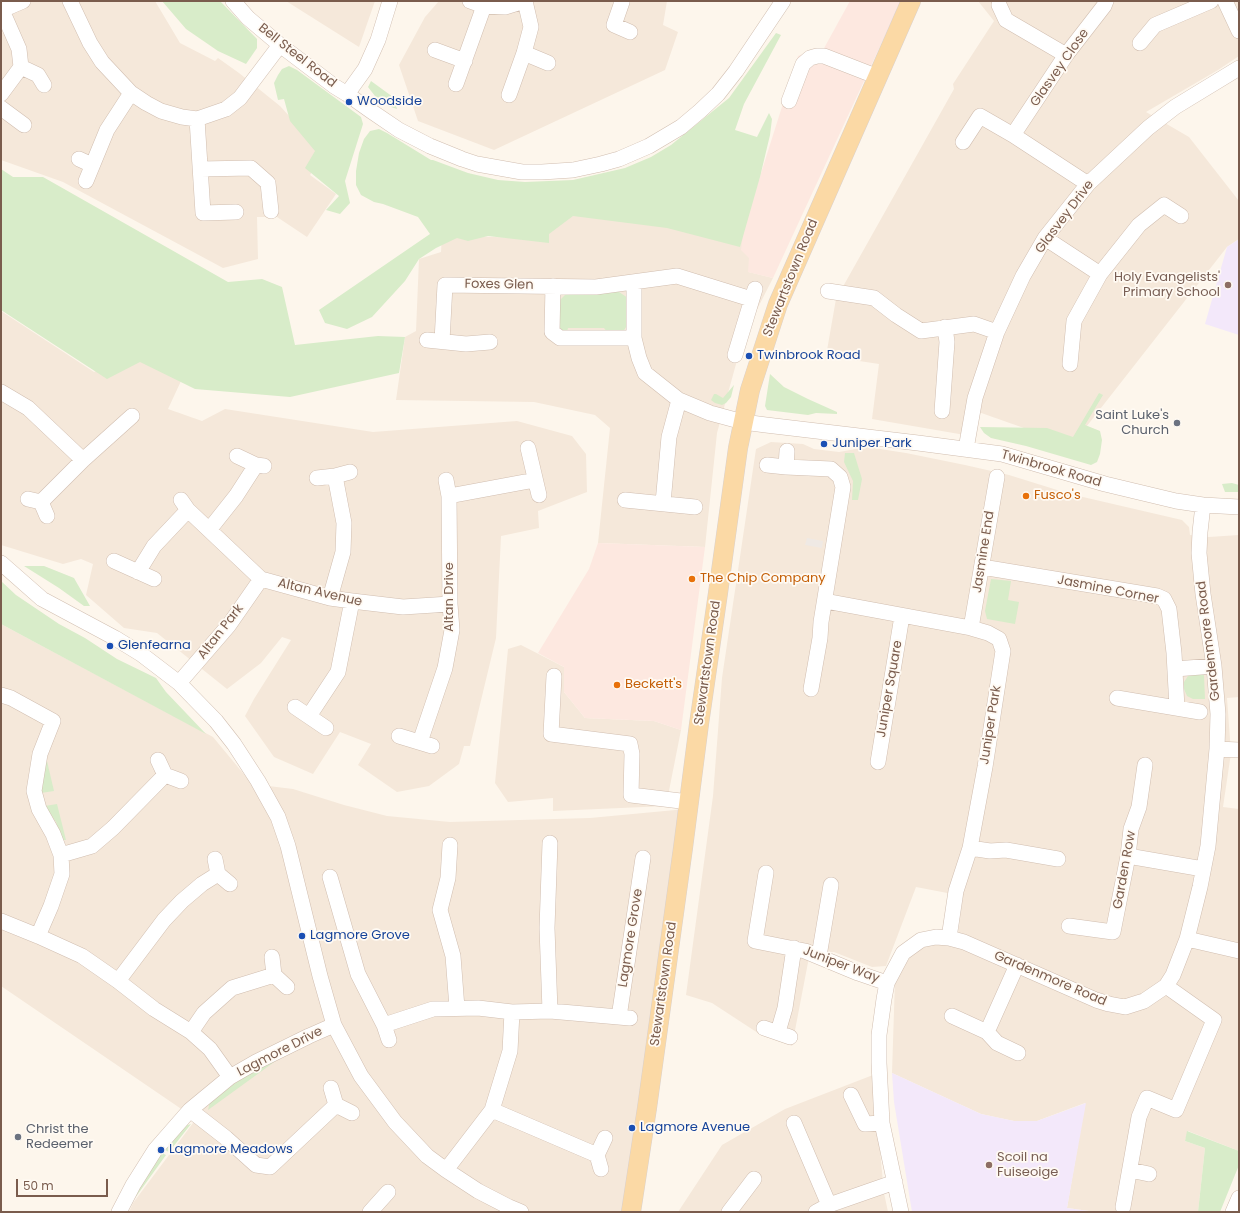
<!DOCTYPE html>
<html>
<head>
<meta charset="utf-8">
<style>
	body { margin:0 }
	#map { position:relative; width:1240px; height:1213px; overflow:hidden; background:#fdf6ec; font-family:Poppins,sans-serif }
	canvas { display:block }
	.frame { position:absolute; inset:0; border:2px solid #7a5c4d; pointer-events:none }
	.scale { position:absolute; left:16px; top:1179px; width:92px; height:18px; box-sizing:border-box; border:2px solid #7a5c4d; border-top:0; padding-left:5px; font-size:12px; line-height:14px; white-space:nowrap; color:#7a5c4d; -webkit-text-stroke:3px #fffaf3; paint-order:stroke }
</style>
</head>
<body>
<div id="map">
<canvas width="1240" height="1213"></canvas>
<div class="frame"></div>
<div class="scale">50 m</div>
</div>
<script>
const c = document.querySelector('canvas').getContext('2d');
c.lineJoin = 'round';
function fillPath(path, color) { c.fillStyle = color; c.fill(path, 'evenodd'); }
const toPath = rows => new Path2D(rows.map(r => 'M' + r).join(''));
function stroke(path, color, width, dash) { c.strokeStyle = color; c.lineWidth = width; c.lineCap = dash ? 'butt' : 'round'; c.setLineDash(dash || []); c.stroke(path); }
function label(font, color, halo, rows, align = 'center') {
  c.font = font + ' Poppins,sans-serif'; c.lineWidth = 3.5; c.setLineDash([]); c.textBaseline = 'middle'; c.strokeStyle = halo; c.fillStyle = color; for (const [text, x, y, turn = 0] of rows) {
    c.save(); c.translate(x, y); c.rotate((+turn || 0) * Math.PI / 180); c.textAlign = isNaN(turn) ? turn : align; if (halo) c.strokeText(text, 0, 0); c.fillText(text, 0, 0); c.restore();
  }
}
fillPath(toPath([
	[1,1,155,1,180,43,215,61,218,58,239,73,280,106,324,154,310,175,336,194,307,237,277,217,257,217,258,259,223,268,63,182,1,160],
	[286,1,375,1,359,47],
	[439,1,667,1,663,25,678,32,665,70,494,150,418,121,399,65,425,17],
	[978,1,1239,1,1239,56,1218,70,1146,112,1189,137,1239,201,1239,239,1227,247,1072,445,970,409,965,435,872,419,879,364,826,356,836,299,954,89,953,84,994,21],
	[693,167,761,173,744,227,749,258,749,272,773,278,744,335,717,433,705,547,598,543,610,428,595,415,534,402,396,400,405,337,416,331,419,259,441,252,442,235,548,239,549,214],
	[1,311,94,372,128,355,181,381,168,409,202,421,225,409,373,432,517,421,572,436,586,454,587,492,538,511,539,528,501,536,496,638,470,746,464,746,459,764,429,786,397,792,358,765,371,744,340,732,313,774,274,757,245,716,254,699,291,640,282,637,261,663,227,689,157,633,124,628,86,595,93,564,81,559,63,564,1,545],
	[771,442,803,444,814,449,839,452,867,447,906,453,965,465,1009,475,1070,494,1182,520,1189,527,1190,535,1209,537,1239,535,1239,697,1227,698,1231,753,1223,807,1239,809,1239,1151,1188,1131,1185,1141,1205,1148,1198,1212,1096,1212,1067,1208,1085,1103,1037,1121,1014,1121,981,1114,892,1073,895,980,920,942,957,942,963,896,916,887,886,966,872,967,834,952,810,952,792,1046,761,1035,712,1003,686,995,713,796,722,678,756,449],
	[1,624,213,737,252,784,293,789,344,805,387,816,450,822,590,818,686,809,626,1212,129,1212,133,1203,196,1119,1,986],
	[521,645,564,667,564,692,585,718,654,721,681,730,666,806,553,811,553,798,508,802,495,783,508,649],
	[873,1075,884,1193,888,1212,678,1212,722,1145,785,1109]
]), '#f5e8da');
fillPath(toPath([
	[850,1,901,1,773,278,748,272,749,258,741,250,744,227,798,56,810,51,823,50],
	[598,543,705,547,681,730,654,721,585,718,564,692,564,667,538,653,589,569]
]), '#fde8e0');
fillPath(toPath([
	[807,538,823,541,822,548,805,545]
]), '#efe9e4');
fillPath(toPath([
	[1239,239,1239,335,1205,324,1227,247],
	[892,1073,981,1114,1014,1121,1037,1121,1086,1103,1067,1208,1096,1212,912,1212,894,1102]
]), '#f3e8fa');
fillPath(toPath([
	[162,1,220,1,257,39,257,48,246,64,218,51,186,29],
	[776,33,781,35,744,104,735,130,757,137,769,113,772,119,770,135,760,177,740,247,667,228,573,216,549,234,549,243,488,236,468,241,457,238,436,248,419,259,405,281,372,317,347,329,325,323,319,310,430,234,418,217,383,204,374,202,361,195,356,185,356,171,359,153,364,139,370,131,379,129,387,133,431,160,433,160,468,173,498,180,525,182,573,180,625,168,651,157,671,145,729,98],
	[289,66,297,70,361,117,363,124,345,181,350,203,340,214,326,210,339,196,305,168,315,151,290,121,284,99,278,100,274,83,278,75,282,69],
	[371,81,393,97,397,109,388,106,375,96,368,87],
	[1,169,13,177,43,177,228,282,262,279,282,287,295,345,378,336,405,337,399,373,290,397,195,389,140,362,107,379,1,310],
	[613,291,619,292,628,298,629,322,623,332,608,333,604,328,568,328,567,332,562,330,557,324,560,300,565,295,572,294,602,294],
	[770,374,784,387,808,399,837,412,837,414,816,413,808,415,767,410,765,406],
	[734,385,731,397,726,403,722,405,715,403,711,400,714,394,716,394,723,398],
	[1099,393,1103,395,1085,425,1100,431,1102,440,1100,454,1097,462,1091,465,1026,446,991,438,984,433,980,427,1047,428,1073,437],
	[845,453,854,453,862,479,858,500,852,500,853,481,844,462],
	[1232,483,1239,485,1239,492,1225,492,1222,484],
	[24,566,44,566,74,578,90,606,84,606,59,588],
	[991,579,1011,581,1008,600,1019,602,1015,624,987,619,985,611],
	[1,581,16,595,59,624,85,638,117,659,156,678,166,692,206,734,1,624],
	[1194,674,1198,674,1204,675,1205,699,1193,699,1187,696,1184,689,1184,682,1188,676],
	[47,761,54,791,41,793,43,764],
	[57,804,66,840,62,840,56,822,45,806],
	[277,1060,208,1110,210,1101,224,1091,251,1072],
	[191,1124,169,1152,163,1149,184,1126],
	[1187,1131,1239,1151,1239,1165,1220,1212,1198,1212,1205,1148,1185,1141],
	[160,1152,166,1155,135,1198,136,1193]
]), '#d8ecc9');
const minor = toPath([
	[70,1,90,43,102,62,131,93,146,103,161,111,182,117,197,119,226,109,240,98,280,45],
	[233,1,248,18,280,45,334,86,347,94,371,111,399,130,430,146,462,159,477,164,522,172,542,172,573,170,601,164,619,159,649,146,681,127,700,111,718,94,736,71,783,1],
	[470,1,484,6,505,7,524,1],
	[621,1,622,2,614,25,630,32],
	[1225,1,1239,31],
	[999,5,1006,20,1066,55],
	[1,8,19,49,21,67,1,94],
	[2,10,23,1],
	[1140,43,1155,25,1211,1],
	[435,50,465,61],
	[524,53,548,63],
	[21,67,38,75,44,85],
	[456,84,484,6],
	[347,94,365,69,378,40,390,1],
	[509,95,524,53,531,27,525,1],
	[789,101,803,64,810,58,817,56,824,56,878,77],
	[1,108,24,125],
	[197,119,203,213,236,212],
	[1013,135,1066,55,1104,6,1106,1],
	[963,142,980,116,1013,135,1088,184],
	[79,159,92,165],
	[201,169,251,168,268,183,271,211],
	[86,181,107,130,131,93],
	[1045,238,1100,274],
	[634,282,634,338,639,358,645,373,679,400,710,413,743,422,766,425,918,443,1002,454,1105,484,1176,501,1203,505,1239,507],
	[553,286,552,332,560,338,634,338],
	[828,291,874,298,896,315,921,331,974,324,997,332],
	[427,340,466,344,490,342],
	[442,341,445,285,596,287,677,276,751,299],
	[735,355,755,289],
	[1070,364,1074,321,1100,274,1139,225,1164,205,1181,216],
	[1,392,28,408,83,460],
	[942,411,947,342,945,327],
	[528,448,539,495],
	[966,449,975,398,997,332,1023,276,1045,238,1088,184,1148,128,1175,107,1239,68],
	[237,456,256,465,264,466],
	[767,465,786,467,831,469,840,477,843,487,821,622,820,638,811,689],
	[786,467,787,451],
	[317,478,335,476,350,472],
	[449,496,535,480],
	[28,499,41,502,47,516],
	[181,500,188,510,261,579,330,598,352,601,403,607,450,604],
	[625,500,695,507],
	[41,502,83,460,132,416],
	[663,503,669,437,679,400],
	[209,530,236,496,256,465],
	[114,561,154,579],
	[1,563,42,599,115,638,141,654,179,683,216,721,234,744,258,781,278,817,288,846,320,976,334,1025,361,1076,395,1122,427,1156,446,1170,478,1191,509,1207,521,1212],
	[982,567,1157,596,1164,599,1169,609,1174,653,1177,708],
	[138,572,154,546,188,510],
	[330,598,343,552,344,523,335,476],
	[825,601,971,628,988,633,999,639,1003,651,985,767,970,848,956,891,949,938],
	[971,628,997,477],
	[1175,669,1214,666],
	[554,676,551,734,630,744,632,754,631,795,689,802],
	[179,683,229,625,261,579],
	[1,695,11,698,53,721,40,754,34,791,39,809,53,834,61,855,62,874,51,906,38,936],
	[1117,698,1200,712],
	[295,707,326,728],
	[309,716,338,672,352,601],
	[399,736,432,746],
	[420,742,445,668,452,630,450,604,449,496,446,480],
	[1217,749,1239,750],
	[158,760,165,775,181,781],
	[878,762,902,616],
	[550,843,547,928,550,1011],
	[450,845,448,878,440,910,453,956,457,1008],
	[970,848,990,851,1006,850,1058,859],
	[61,855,92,846,113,828,165,775],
	[1128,856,1203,869],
	[215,859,218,874,230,884],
	[766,873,755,941,805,951,858,973,887,983],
	[330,877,358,974,384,1025,389,1040],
	[1,921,38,936,82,956,118,981,154,1009,191,1032,210,1049,230,1077],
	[1069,926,1113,932,1128,856,1131,829,1139,807,1145,765],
	[1187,939,1239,951],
	[819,956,831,885],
	[272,957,274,975,287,987],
	[118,981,164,920,182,901,202,884,218,874],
	[952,1016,987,1032,997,1043,1018,1053],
	[619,1017,643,858],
	[384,1025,433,1009,478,1008,512,1012,550,1011,630,1018],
	[764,1028,790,1037],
	[191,1032,204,1013,232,988,274,975],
	[778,1032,785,1008,794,948],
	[987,1032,1017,965],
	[331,1088,336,1105,352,1113],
	[851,1095,865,1124,882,1123],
	[190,1110,226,1138,256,1165,270,1167,336,1105],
	[492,1110,597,1155],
	[794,1123,829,1205],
	[601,1169,597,1155,605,1138],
	[446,1170,492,1110,510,1051,512,1012],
	[1130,1170,1149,1174],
	[1123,1207,1139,1117,1147,1098,1176,1110,1214,1020,1166,986],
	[119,1212,133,1185,155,1150,190,1110,230,1077,256,1062,309,1036,334,1025],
	[370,1212,388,1192],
	[729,1212,754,1179],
	[816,1212,829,1205,895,1182],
	[901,1212,882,1123,879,1063,879,1035,884,999,887,983,903,953,921,940,936,937,949,938,964,942,1096,1000,1109,1004,1125,1007,1144,1001,1166,986,1173,975,1187,939,1200,887,1208,846,1217,749,1218,714,1214,666,1203,594,1199,553,1200,532,1203,505],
	[1233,1212,1239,1198]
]);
const major = toPath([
	[631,1212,647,1108,683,848,699,724,718,593,738,448,750,390,778,304,911,1]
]);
stroke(minor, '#d1beb0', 16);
stroke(major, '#dad1cd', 20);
stroke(minor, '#fff', 15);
stroke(major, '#fbd9a5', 19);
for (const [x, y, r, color] of [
	[349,102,4,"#1a4fb4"],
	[1228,285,4,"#8d6e63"],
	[749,356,4,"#1a4fb4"],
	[1177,423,4,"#6b7280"],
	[824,444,4,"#1a4fb4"],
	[1026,496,4,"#e8710a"],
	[692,579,4,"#e8710a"],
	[110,646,4,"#1a4fb4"],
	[617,685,4,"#e8710a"],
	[302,936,4,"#1a4fb4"],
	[632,1128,4,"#1a4fb4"],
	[18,1137,4,"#6b7280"],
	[161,1150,4,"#1a4fb4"],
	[989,1165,4,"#8d6e63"]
]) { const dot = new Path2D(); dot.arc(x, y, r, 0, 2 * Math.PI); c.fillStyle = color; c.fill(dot); stroke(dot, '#fffaf3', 1.5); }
label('13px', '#7a5c4d', '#fffaf3', [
	["Bell Steel Road",297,56,38],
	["Glasvey Close",1060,68,-55],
	["Glasvey Drive",1065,217,-53],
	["Stewartstown Road",791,278,-68],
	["Foxes Glen",499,285,1],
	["Twinbrook Road",1051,469,16],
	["Jasmine End",984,552,-81],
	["Jasmine Corner",1108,590,11],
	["Altan Avenue",320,593,13],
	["Altan Drive",450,597,-90],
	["Altan Park",221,632,-52],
	["Gardenmore Road",1209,641,-97],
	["Stewartstown Road",708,663,-82],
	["Juniper Square",890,689,-80],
	["Juniper Park",991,725,-81],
	["Garden Row",1125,870,-80],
	["Lagmore Grove",631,938,-81],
	["Juniper Way",841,965,21],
	["Gardenmore Road",1050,979,23],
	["Stewartstown Road",664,984,-82],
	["Lagmore Drive",280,1052,-27]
]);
label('13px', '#164399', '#fffaf3', [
	["Woodside",357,102],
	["Twinbrook Road",757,356],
	["Juniper Park",832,444],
	["Glenfearna",118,646],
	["Lagmore Grove",310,936],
	["Lagmore Avenue",640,1128],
	["Lagmore Meadows",169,1150]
], 'left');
label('13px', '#785e54', '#fffaf3', [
	["Holy Evangelists'",1220,278],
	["Primary School",1220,293],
	["Scoil na",997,1158,"left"],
	["Fuiseoige",997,1173,"left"]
], 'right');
label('13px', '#5b616d', '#fffaf3', [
	["Saint Luke's",1169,416],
	["Church",1169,431],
	["Christ the",26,1130,"left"],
	["Redeemer",26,1145,"left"]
], 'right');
label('13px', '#c56008', '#fffaf3', [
	["Fusco's",1034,496],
	["The Chip Company",700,579],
	["Beckett's",625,685]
], 'left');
</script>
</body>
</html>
